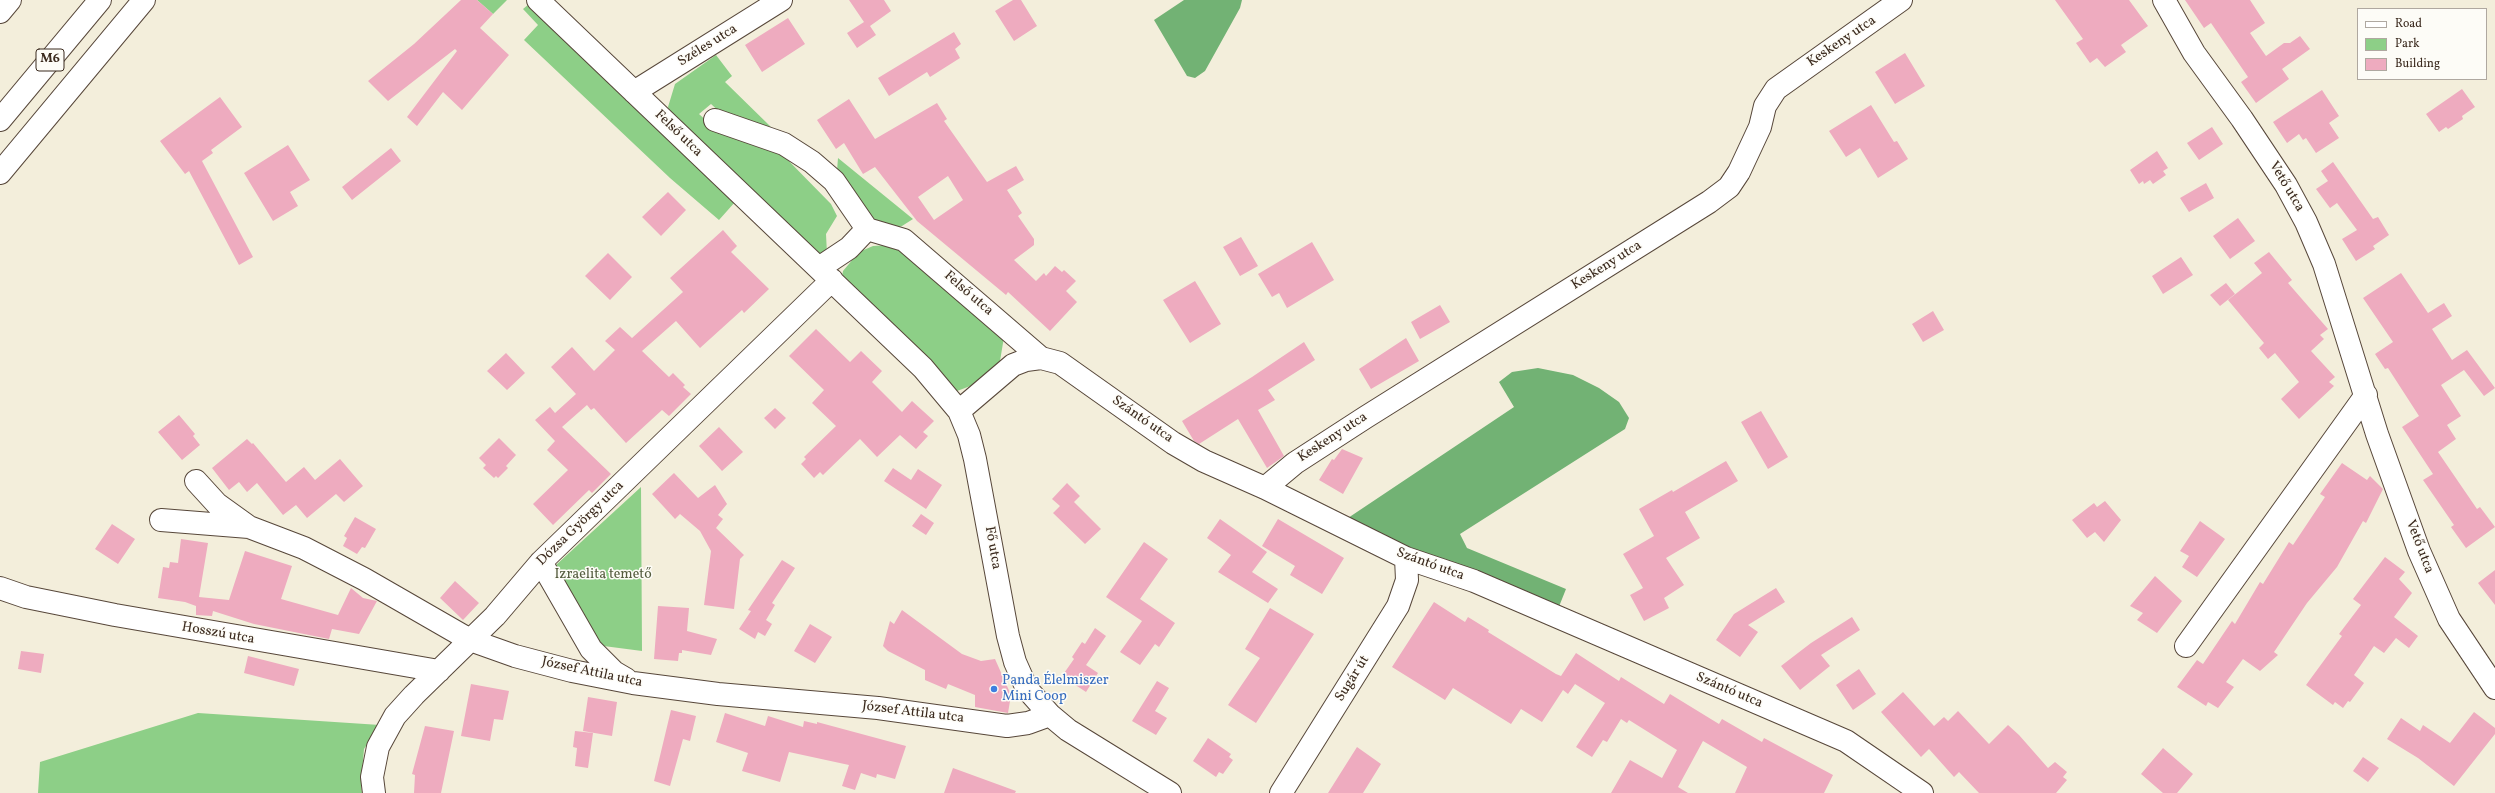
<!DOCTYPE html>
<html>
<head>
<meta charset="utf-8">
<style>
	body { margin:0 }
	#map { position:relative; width:2495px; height:793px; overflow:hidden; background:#f3eedb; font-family:Vollkorn,serif }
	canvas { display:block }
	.legend { position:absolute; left:2357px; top:8px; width:130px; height:72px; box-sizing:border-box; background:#fdfcf7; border:1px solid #afa8a0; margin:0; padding:5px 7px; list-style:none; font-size:12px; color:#3b2a1e }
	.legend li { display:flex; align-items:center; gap:8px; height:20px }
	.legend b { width:20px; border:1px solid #afa8a0 }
</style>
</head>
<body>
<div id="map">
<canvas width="2495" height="793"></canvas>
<ul class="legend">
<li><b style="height:5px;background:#fff"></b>Road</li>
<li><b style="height:11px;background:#8dcf87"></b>Park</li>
<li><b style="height:11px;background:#eeabbf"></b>Building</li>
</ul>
</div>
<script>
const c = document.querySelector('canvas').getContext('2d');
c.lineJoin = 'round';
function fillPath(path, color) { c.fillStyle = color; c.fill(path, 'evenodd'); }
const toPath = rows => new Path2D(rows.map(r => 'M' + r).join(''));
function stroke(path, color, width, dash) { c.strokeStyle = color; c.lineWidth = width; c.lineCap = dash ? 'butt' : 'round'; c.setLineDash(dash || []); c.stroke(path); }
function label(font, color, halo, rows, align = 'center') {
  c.font = font + ' Vollkorn,serif'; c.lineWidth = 3; c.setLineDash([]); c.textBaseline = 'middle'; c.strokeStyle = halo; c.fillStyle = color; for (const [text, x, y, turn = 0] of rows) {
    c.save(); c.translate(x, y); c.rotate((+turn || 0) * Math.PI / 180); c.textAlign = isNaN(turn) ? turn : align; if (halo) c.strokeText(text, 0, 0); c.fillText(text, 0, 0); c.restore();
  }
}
fillPath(toPath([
	[477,0,507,0,493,14],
	[529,4,735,202,719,220,670,178,524,40,538,25,523,9],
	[716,55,732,76,725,82,771,127,734,121,724,116,711,104,699,114,712,126,779,151,831,204,837,216,826,234,827,254,821,256,670,115,668,107,675,84],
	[838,158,913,219,902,226,892,229,869,218,837,171],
	[889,245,905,251,1004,337,1000,361,981,382,957,391,842,277,843,271,859,252,873,246],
	[641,487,642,651,596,645,556,565],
	[198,713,380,725,364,749,361,786,362,793,38,793,40,762]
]), '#8dcf87');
fillPath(toPath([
	[1184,0,1242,0,1240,8,1205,71,1195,78,1187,76,1154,20],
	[1538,368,1573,375,1599,388,1619,402,1629,418,1625,429,1460,534,1467,548,1566,589,1558,609,1408,549,1345,520,1514,407,1499,382,1512,372]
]), '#72b274');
fillPath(toPath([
	[461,0,477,0,493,14,480,28,509,55,462,110,443,92,417,126,407,117,457,51,455,49,388,101,368,81,414,44],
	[849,0,884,0,891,11,870,26,876,35,857,48,847,33,864,22],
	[1013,0,1021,0,1037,26,1014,41,995,11],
	[2055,0,2129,0,2148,26,2121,45,2126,52,2105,67,2097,58,2090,63,2076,43,2083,39],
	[2185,0,2250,0,2265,23,2250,33,2266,56,2284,43,2290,43,2300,36,2310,49,2282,69,2289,79,2256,103,2241,82,2248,77,2211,23,2204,28],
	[788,18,805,44,762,72,745,45],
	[954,32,961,44,955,49,960,58,930,77,927,72,889,96,878,78],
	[1905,53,1925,86,1895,104,1875,72],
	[2462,89,2475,107,2462,116,2463,119,2448,129,2446,127,2439,132,2426,114],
	[2322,90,2339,116,2329,123,2339,138,2316,153,2306,138,2303,140,2299,134,2287,143,2273,122],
	[220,97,242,127,211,150,213,153,202,161,253,257,239,265,189,171,185,174,160,141],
	[849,99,875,139,937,103,947,119,944,121,987,182,1016,166,1024,180,1007,190,1022,213,1018,216,1034,239,1034,245,1014,260,1036,281,1044,273,1046,276,1055,266,1062,272,1064,270,1076,281,1066,291,1077,302,1050,331,1008,292,1006,295,917,221,875,167,863,174,844,143,836,149,817,120],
	[948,176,963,200,934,220,918,197],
	[1871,105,1894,142,1897,141,1908,159,1878,178,1860,148,1846,157,1829,131],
	[2212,127,2223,144,2199,160,2187,143],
	[288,145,310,180,290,192,298,206,273,221,244,173],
	[391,148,401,161,352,200,342,187],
	[2157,151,2168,168,2163,171,2166,175,2153,184,2150,180,2144,184,2143,181,2139,184,2130,170],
	[2333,162,2373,219,2378,217,2389,235,2373,246,2375,249,2356,261,2342,239,2357,230,2337,203,2330,208,2316,189,2328,181,2321,171],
	[2206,183,2214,198,2189,212,2180,198],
	[668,192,686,210,661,236,642,217],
	[2238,218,2255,241,2230,259,2213,236],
	[723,230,737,246,731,252,769,289,744,313,742,310,700,348,676,321,642,351,669,377,673,373,685,385,683,387,691,394,669,416,662,410,626,443,594,408,591,410,587,405,562,427,611,474,592,493,589,490,553,525,533,504,568,470,547,450,555,441,535,420,550,407,555,413,576,394,551,367,572,347,594,371,615,350,605,341,620,327,632,338,683,292,670,278],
	[1241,237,1258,266,1240,276,1223,247],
	[1312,242,1334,280,1287,308,1279,293,1272,297,1258,274],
	[2269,252,2292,280,2288,283,2328,329,2320,335,2324,339,2311,351,2335,377,2329,382,2334,386,2299,419,2281,399,2299,382,2275,353,2268,359,2259,348,2264,343,2228,300,2262,273,2254,263],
	[608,253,632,277,610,300,585,276],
	[2181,257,2193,275,2163,294,2152,276],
	[2401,273,2428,313,2444,303,2452,316,2432,329,2452,360,2467,350,2495,388,2484,396,2464,370,2441,385,2461,416,2447,425,2456,439,2438,452,2477,509,2480,507,2495,527,2466,548,2451,527,2454,525,2423,480,2433,474,2402,427,2419,416,2388,368,2385,369,2375,354,2393,342,2363,298],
	[1195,281,1221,324,1190,343,1163,300],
	[2226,283,2235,294,2220,306,2210,295],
	[1440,305,1450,322,1420,339,1411,322],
	[1933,311,1944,330,1923,342,1912,324],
	[816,329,850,362,861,351,882,371,872,382,902,412,912,401,934,421,923,432,928,436,916,449,900,435,877,457,860,439,823,475,820,472,814,478,801,464,806,459,804,457,836,426,812,403,824,390,789,356],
	[1406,338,1419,361,1371,389,1359,369],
	[1304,342,1315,360,1268,390,1275,400,1258,410,1284,456,1267,468,1238,419,1199,444,1194,441,1182,421,1252,377],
	[506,353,525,373,507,390,487,371],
	[775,408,786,418,775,429,764,418],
	[1761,411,1788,457,1768,469,1741,422],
	[179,415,195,434,193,436,200,445,182,460,158,432],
	[719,427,743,452,722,471,699,446],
	[499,438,516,455,506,466,508,468,498,478,496,476,494,478,483,468,486,465,479,458],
	[247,439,252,444,253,443,286,482,304,467,315,480,340,459,363,486,344,502,336,494,307,518,296,505,283,515,257,483,247,492,239,482,229,490,212,468],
	[1342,449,1363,458,1343,494,1319,480,1332,459,1334,460],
	[1726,461,1738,481,1685,512,1700,538,1666,558,1684,585,1664,598,1669,608,1644,621,1630,595,1643,588,1623,554,1654,536,1639,509,1672,490,1673,492],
	[2342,463,2367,480,2370,476,2383,489,2366,523,2363,521,2337,567,2307,603,2274,652,2278,655,2260,671,2243,659,2226,682,2234,687,2218,708,2208,702,2206,706,2177,687,2197,660,2203,664,2232,621,2235,624,2260,582,2263,584,2289,542,2293,545,2325,497,2320,494],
	[893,468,911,480,918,469,942,485,926,509,884,481],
	[674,473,698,498,715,485,727,504,718,515,723,519,716,528,744,555,740,559,734,609,704,605,711,551,700,531,680,514,675,519,652,494],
	[1067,483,1080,496,1074,502,1101,529,1085,544,1053,513,1060,506,1052,499],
	[2105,501,2121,520,2104,542,2095,532,2087,538,2072,520,2094,503,2097,507],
	[921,514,934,523,926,535,912,526],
	[355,517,376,529,365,548,362,547,357,554,343,546,347,538,344,536],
	[1220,519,1267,552,1252,572,1278,589,1268,603,1218,572,1231,555,1207,538],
	[1278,519,1344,558,1322,594,1290,575,1295,566,1262,546],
	[2200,521,2225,539,2197,577,2182,567,2189,556,2180,551],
	[112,524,135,539,118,564,95,549],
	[181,539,208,543,199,597,229,600,245,551,292,566,281,599,338,615,351,588,363,598,377,601,359,634,332,629,329,639,254,624,213,611,212,616,196,615,196,606,185,602,158,598,163,567,169,568,170,562,178,563],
	[1144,542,1168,559,1140,599,1175,623,1159,647,1155,644,1140,665,1120,652,1142,621,1106,597],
	[2385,557,2405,572,2399,579,2412,593,2394,617,2418,636,2409,648,2396,638,2384,653,2374,646,2354,675,2364,683,2350,702,2348,701,2343,708,2335,702,2333,705,2306,685,2342,636,2339,634,2361,605,2353,599],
	[782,560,795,568,772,603,775,605,766,620,772,624,765,636,758,632,755,639,739,629,751,611,748,610],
	[2495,570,2495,605,2478,583],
	[2155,576,2182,601,2157,633,2137,620,2143,613,2130,606],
	[455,581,479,603,463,620,440,598],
	[1776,588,1785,602,1748,625,1758,632,1740,657,1716,640,1734,614],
	[1434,602,1465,622,1468,617,1489,630,1488,632,1556,674,1561,676,1576,653,1619,681,1621,677,1664,704,1670,694,1719,724,1722,719,1762,742,1764,738,1833,775,1824,793,1735,793,1747,767,1703,741,1678,787,1688,793,1611,793,1630,760,1662,778,1677,750,1629,720,1627,723,1621,719,1607,742,1603,740,1592,757,1576,747,1605,703,1575,684,1568,694,1563,690,1542,722,1521,709,1511,724,1453,688,1445,700,1392,667],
	[658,606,689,608,687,631,717,639,711,655,682,650,682,653,679,653,678,661,654,659],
	[1270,608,1314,634,1256,723,1228,705,1260,658,1245,649],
	[902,610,962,654,981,661,995,659,1011,695,1008,713,975,707,975,695,948,684,946,689,925,680,925,670,888,651,883,646,890,621,894,624],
	[1852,617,1860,630,1821,655,1830,666,1800,690,1781,666,1811,643],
	[810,624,832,637,815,663,794,651],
	[1095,628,1106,636,1086,665,1098,673,1086,692,1062,676,1074,659,1072,657,1082,642,1085,644],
	[21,651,44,654,41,673,18,669],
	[248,656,299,669,294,686,244,673],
	[1859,669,1876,694,1853,710,1836,685],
	[1157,681,1169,688,1155,711,1167,718,1156,735,1132,721],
	[471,684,509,691,503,720,494,719,490,741,461,736],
	[1903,692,1934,726,1944,717,1948,721,1958,711,1989,744,2008,725,2019,735,2048,768,2055,762,2067,772,2063,777,2067,780,2056,793,1979,793,1959,772,1954,777,1929,749,1921,757,1881,712],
	[588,697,617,702,612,736,583,731],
	[671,710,696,716,690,741,683,739,670,786,654,781],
	[2474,712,2495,728,2495,734,2454,786,2418,758,2387,739,2401,718,2420,731,2423,725,2450,743],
	[725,713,765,726,768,716,803,727,804,721,817,724,817,722,906,746,895,779,877,774,876,778,861,773,855,790,842,786,849,765,789,752,780,782,742,771,748,753,716,742],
	[425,726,454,731,441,793,414,793,415,775,412,774],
	[575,731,593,733,588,768,575,766,577,748,573,747],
	[1208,738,1231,754,1229,757,1233,760,1223,774,1219,772,1216,777,1193,761],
	[1357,747,1381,764,1363,793,1328,793],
	[2163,748,2193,774,2177,793,2163,793,2141,774],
	[2363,757,2379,768,2368,782,2353,771],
	[953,768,1016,791,1015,793,944,793]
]), '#eeabbf');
const minor = toPath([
	[538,0,923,368,959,411,969,435,975,459,1008,636,1015,662,1027,689,1050,715,1068,730,1170,793],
	[2164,0,2194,53,2242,119,2286,185,2306,222,2324,264,2377,434,2419,551,2449,619,2495,688],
	[634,92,781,0],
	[715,120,784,144,812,162,834,181,867,229],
	[819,268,849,248,867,229,904,240,1041,358],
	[959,411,1013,365,1026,360,1041,358,1060,363,1173,443,1204,461,1265,488,1406,558,1474,581,1846,741,1922,793],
	[196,481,217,504,249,527],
	[1265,488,1295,463,1366,417,1709,202,1729,187,1739,172,1760,127,1765,106,1776,89,1901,0],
	[161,520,249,527,304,548,364,579,470,640,515,656,572,671,633,683,718,694,878,708,1007,726,1028,723,1050,715],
	[541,562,591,649,614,672,626,679],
	[0,588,26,597,115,615,439,671],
	[2186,646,2366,395],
	[374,793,372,777,378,747,395,716,414,695,495,616,541,562,832,280],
	[1281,793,1398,606,1407,580,1406,558]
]);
const major = toPath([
	[0,12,10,0]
]);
const highway = toPath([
	[0,120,100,0],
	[0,173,144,0]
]);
stroke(minor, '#57473a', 24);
stroke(major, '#57473a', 24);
stroke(highway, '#57473a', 24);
stroke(minor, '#fff', 22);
stroke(major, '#fff', 22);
stroke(highway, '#fff', 22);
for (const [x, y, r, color] of [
	[994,689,4,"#3f7fe0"]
]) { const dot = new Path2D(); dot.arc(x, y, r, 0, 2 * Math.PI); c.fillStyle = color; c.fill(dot); stroke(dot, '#fdfcf7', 1.5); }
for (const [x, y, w] of [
	[50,60,28]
]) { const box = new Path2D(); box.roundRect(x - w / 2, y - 11, w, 22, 3); c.fillStyle = '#fdfcf7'; c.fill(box); stroke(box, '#3b2a1e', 1); }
label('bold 13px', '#3b2a1e', null, [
	["M6",50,60]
]);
label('14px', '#3b2a1e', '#fdfcf7', [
	["Keskeny utca",1842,42,-34],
	["Széles utca",708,46,-32],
	["Felső utca",678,134,44],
	["Vető utca",2286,187,59],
	["Keskeny utca",1607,266,-32],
	["Felső utca",968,294,41],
	["Szántó utca",1142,420,35],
	["Keskeny utca",1333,438,-33],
	["Dózsa György utca",581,524,-44],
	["Vető utca",2419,547,69],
	["Fő utca",992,548,80],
	["Szántó utca",1430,565,20],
	["Hosszú utca",218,634,10],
	["József Attila utca",592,673,12],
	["Sugár út",1353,679,-58],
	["Szántó utca",1729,691,23],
	["József Attila utca",913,713,7]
]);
label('14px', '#545c3e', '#fdfcf7', [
	["Izraelita temető",603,575]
]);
label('14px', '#366cbe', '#fdfcf7', [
	["Panda Élelmiszer",1002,681],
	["Mini Coop",1002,697]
], 'left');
</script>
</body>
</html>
